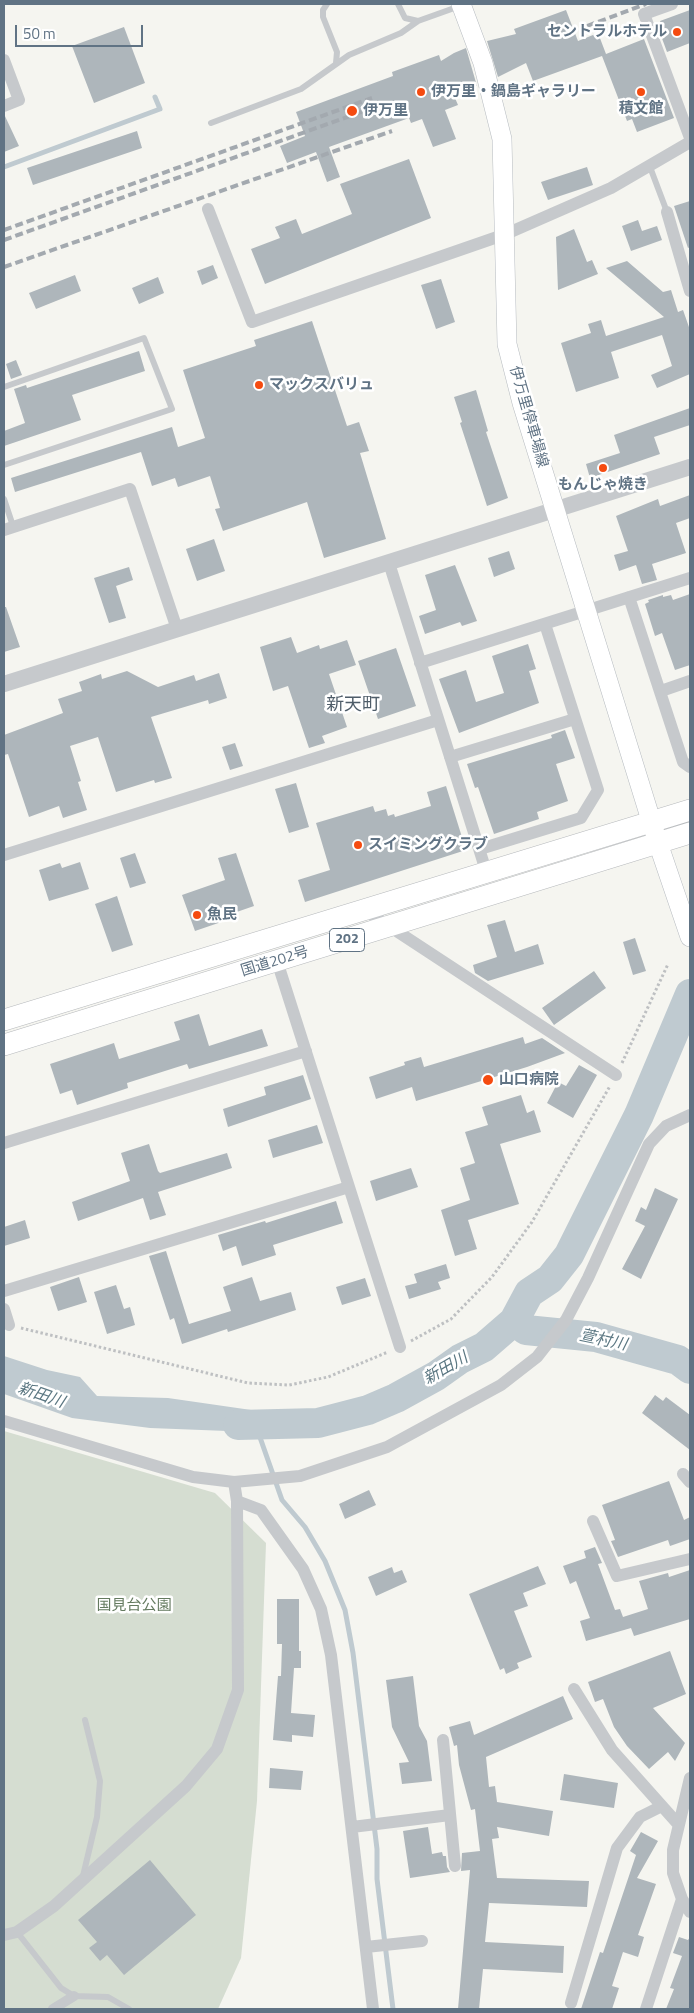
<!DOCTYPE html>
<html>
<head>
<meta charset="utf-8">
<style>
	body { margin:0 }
	#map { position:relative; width:694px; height:2013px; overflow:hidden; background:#f5f5f0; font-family:"Titillium Web",sans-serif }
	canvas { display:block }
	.frame { position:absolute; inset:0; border:5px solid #607384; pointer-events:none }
	.scale { position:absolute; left:15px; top:25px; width:128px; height:22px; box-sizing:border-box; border:2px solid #607384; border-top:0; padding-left:6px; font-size:15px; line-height:18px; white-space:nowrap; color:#607384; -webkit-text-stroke:4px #fff; paint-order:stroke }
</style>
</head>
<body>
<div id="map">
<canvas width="694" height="2013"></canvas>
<div class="frame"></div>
<div class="scale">50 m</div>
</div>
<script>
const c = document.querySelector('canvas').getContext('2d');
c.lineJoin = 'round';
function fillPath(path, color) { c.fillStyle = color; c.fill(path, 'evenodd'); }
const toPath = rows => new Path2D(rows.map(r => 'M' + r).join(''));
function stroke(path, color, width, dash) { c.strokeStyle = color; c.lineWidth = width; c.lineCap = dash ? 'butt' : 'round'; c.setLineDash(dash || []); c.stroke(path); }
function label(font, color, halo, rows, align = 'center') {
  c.font = font + ' "Titillium Web","Noto Sans JP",sans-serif'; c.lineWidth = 5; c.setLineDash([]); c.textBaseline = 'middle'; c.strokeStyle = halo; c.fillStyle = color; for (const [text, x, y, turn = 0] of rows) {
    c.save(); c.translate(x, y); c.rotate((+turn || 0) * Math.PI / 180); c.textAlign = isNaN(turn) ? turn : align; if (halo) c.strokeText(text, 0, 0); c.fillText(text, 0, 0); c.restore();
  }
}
fillPath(toPath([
	[4,1431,215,1493,266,1543,257,1801,241,1958,218,2009,4,2009]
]), '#d5ddd1');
fillPath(toPath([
	[4,1356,47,1370,80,1377,97,1396,168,1398,272,1413,280,1423,271,1431,253,1432,150,1428,72,1418,4,1394]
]), '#bfcad0');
stroke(toPath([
	[4,167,160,109,155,97],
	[256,1426,282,1500,305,1527,325,1561,345,1610,353,1653,377,1849,377,1879,393,2009]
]), '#bfcad0', 5);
stroke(toPath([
	[514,1321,526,1330,596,1337,678,1360,690,1369],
	[238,1425,318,1423,368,1410,396,1398,436,1376,460,1359,484,1347,514,1321,529,1293,550,1279,569,1255,639,1115,690,994]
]), '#bfcad0', 30);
fillPath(toPath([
	[566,10,578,41,598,33,606,54,644,39,674,118,637,132,632,119,627,121,602,56,533,81,526,63,498,77,487,41,516,34,514,29],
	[690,10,690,43,667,52,660,33,664,31,660,21],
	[124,27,145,83,94,103,72,46],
	[466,48,477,86,452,91,458,105,445,110,456,139,433,147,422,119,411,123,409,118,329,147,340,177,327,182,316,152,287,163,280,146,305,136,296,112,393,76,392,72,439,55,441,61,454,53],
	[4,114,19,146,4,152],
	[137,131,142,148,33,185,27,168],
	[409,159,431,218,265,284,251,249,280,238,275,227,296,219,302,234,352,214,340,184],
	[587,167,593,185,548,200,541,182],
	[690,201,690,247,688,248,674,206],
	[638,220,642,231,657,226,662,240,631,251,622,226],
	[574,229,587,262,592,260,598,274,558,290,556,237],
	[627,261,663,292,671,290,678,312,683,310,690,330,690,374,657,388,651,375,672,366,662,335,611,352,619,378,576,392,561,343,591,333,588,324,601,320,606,336,664,317,606,268],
	[213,265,218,278,202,285,197,271],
	[75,275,81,291,36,309,29,293],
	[158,277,164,293,139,304,132,288],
	[441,279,455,322,436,329,421,285],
	[312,321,347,426,359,422,369,451,360,453,386,539,324,558,307,502,223,531,215,509,220,508,210,476,178,487,175,478,152,486,141,452,15,492,11,478,172,427,178,447,205,438,183,370,256,346,254,340],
	[139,351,145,371,72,395,81,420,4,446,4,431,25,423,14,389,26,385,27,388],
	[16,360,22,375,11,379,6,364],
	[476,390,488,431,486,432,508,498,487,506,460,423,462,422,454,397],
	[690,408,690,425,654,437,660,454,590,478,586,464,620,453,614,435],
	[690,495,690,518,676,523,686,553,652,564,657,580,642,584,636,565,619,571,614,555,628,551,616,516,658,499,660,506],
	[214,539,225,571,197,581,186,549],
	[509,551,515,569,494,577,488,558],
	[455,565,477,621,462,626,460,622,425,634,419,616,436,610,425,575],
	[129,567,133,580,116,586,126,618,109,623,94,578],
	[690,594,690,665,675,670,662,633,655,636,645,604,649,602,648,600,663,595,663,597,671,595,673,600],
	[4,607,6,607,20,647,4,652],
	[291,637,297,653,319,645,320,649,347,640,356,665,329,674,347,727,322,736,325,743,309,748,288,686,273,691,260,647],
	[528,644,536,669,529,671,539,703,459,733,439,679,466,670,476,702,504,693,492,656],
	[396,648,416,706,378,719,358,661],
	[127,671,158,687,194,675,196,681,219,673,227,698,209,704,208,700,151,717,172,778,155,783,154,780,116,792,98,737,70,746,81,781,78,782,87,810,63,818,59,806,29,817,8,754,4,755,4,735,63,713,58,699,82,691,79,682,101,674,102,679],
	[565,730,575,758,556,764,568,801,537,812,539,819,494,834,478,787,475,788,467,764,552,738,551,735],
	[235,743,243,766,230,770,222,747],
	[296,783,309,827,289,833,275,789],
	[446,786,466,850,305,902,298,880,330,870,316,823,373,806,375,812,386,809,388,816,394,814,395,817,431,806,427,792],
	[135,853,146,883,130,888,120,858],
	[236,853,254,906,228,915,230,919,195,931,182,895,225,880,218,858],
	[80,862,89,889,49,901,39,870,60,863,62,868],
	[117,896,133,945,112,952,95,904],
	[505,920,515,952,538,944,544,964,488,981,475,973,473,965,497,957,487,925],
	[635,938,646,971,633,975,623,942],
	[594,971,606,988,554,1025,542,1008],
	[199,1014,209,1046,262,1029,268,1046,189,1069,187,1064,127,1083,128,1088,77,1105,72,1090,60,1094,50,1064,114,1043,119,1059,180,1040,174,1022],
	[523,1037,525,1044,542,1038,565,1053,527,1067,416,1101,412,1087,376,1099,369,1077,405,1065,404,1062,421,1057,424,1067],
	[579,1065,597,1075,573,1118,547,1103,558,1082,566,1086],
	[303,1075,311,1099,228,1127,223,1109,266,1095,264,1087],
	[521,1095,527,1113,534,1110,541,1132,500,1144,519,1204,468,1220,477,1249,455,1256,441,1210,470,1200,460,1168,475,1163,465,1132,488,1125,482,1107],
	[317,1125,323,1143,273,1158,268,1140],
	[149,1144,158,1171,160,1173,227,1153,232,1168,158,1192,166,1215,150,1220,143,1198,78,1221,72,1202,130,1181,121,1153],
	[411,1168,418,1187,376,1201,370,1181],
	[655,1188,678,1199,641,1279,622,1269,645,1226,635,1221,641,1207,646,1210],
	[336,1201,343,1223,273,1245,276,1255,242,1266,236,1246,223,1251,218,1235,265,1221,266,1223],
	[25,1220,30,1238,4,1246,4,1227],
	[166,1251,189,1324,231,1311,223,1287,252,1277,260,1301,291,1292,296,1310,228,1332,227,1329,182,1344,174,1318,170,1320,149,1256],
	[446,1264,450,1278,438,1282,441,1289,409,1299,405,1286,417,1283,414,1274],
	[79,1277,87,1302,58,1311,50,1287],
	[365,1278,371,1296,342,1305,336,1287],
	[116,1285,124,1309,130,1307,135,1325,107,1334,94,1292],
	[655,1395,663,1401,666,1397,690,1415,690,1450,642,1413],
	[669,1481,684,1520,690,1517,690,1539,670,1546,668,1540,618,1557,611,1541,615,1540,602,1505],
	[369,1490,376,1505,345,1519,339,1504],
	[595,1547,602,1563,598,1564,615,1610,620,1609,623,1617,648,1609,639,1581,668,1573,669,1577,690,1570,690,1619,634,1636,631,1628,586,1641,580,1621,590,1618,576,1581,570,1584,563,1566,586,1558,584,1551],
	[538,1566,546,1584,523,1593,528,1606,514,1611,532,1657,517,1663,519,1668,506,1674,504,1668,500,1670,469,1594],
	[392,1567,394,1573,402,1570,407,1582,376,1596,368,1577],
	[277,1599,299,1599,299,1651,301,1651,301,1668,294,1668,291,1713,315,1715,313,1737,292,1735,292,1742,273,1740,278,1676,281,1676,282,1644,277,1644],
	[670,1651,686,1694,653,1708,685,1743,675,1761,668,1752,649,1769,627,1746,614,1727,603,1699,595,1702,588,1682],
	[413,1676,419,1726,427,1741,432,1781,402,1784,399,1763,409,1762,392,1727,386,1680],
	[563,1696,573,1719,486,1757,489,1787,495,1786,497,1802,553,1811,549,1836,497,1827,499,1838,492,1839,497,1878,589,1881,587,1907,489,1903,485,1942,564,1946,563,1973,483,1969,479,2009,458,2009,470,1870,461,1871,462,1853,480,1851,475,1809,471,1810,459,1765,457,1745,454,1746,449,1727,470,1721,474,1735],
	[270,1768,303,1771,301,1790,269,1788],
	[564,1774,618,1783,614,1808,560,1800],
	[428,1827,432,1854,442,1852,443,1856,446,1856,447,1867,450,1872,410,1878,403,1831],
	[641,1832,658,1841,637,1878,656,1884,638,1935,644,1937,638,1957,623,1952,612,1986,619,1988,612,2009,581,2009,600,1952,603,1953,636,1855,630,1851],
	[150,1860,196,1915,124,1975,107,1955,100,1961,89,1948,97,1942,78,1920],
	[679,1937,688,1940,690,1937,690,2009,666,2009,674,1989,670,1988,682,1956,673,1953]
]), '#aeb6bb');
const secondary = toPath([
	[461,4,483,63,502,139,507,344,522,403,658,843,690,937]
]);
const trunk = toPath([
	[4,1020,690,810],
	[4,1045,690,833]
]);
stroke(secondary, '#b7bcc1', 20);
stroke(trunk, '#b7babd', 22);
stroke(toPath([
	[622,1063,668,964],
	[21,1328,248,1383,289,1385,328,1377,388,1352],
	[411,1341,451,1319,492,1277,532,1222,610,1086]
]), '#bec0c2', 3, [2.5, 2.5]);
stroke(toPath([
	[327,4,323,10,323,17,337,52,336,63],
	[398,4,405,18,418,21],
	[211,123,301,89,349,55,401,33,418,21,460,6],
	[650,167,667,212],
	[4,387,144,338,172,409,4,465],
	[4,499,13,526],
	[83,1876,97,1817,100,1781,85,1720],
	[17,1932,61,1988,74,1996,108,1997,129,2009]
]), '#c6c9cc', 6);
stroke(toPath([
	[53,2009,74,1996]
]), '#c6c9cc', 10);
stroke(toPath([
	[672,4,644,14,690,138],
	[4,60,19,100,4,106],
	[208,209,252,322,506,234,611,188,690,142],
	[667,212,690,291],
	[4,530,130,489,177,629],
	[389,563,487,874],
	[629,597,683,762,690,767],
	[420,663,690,578],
	[661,691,690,681],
	[450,757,575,719],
	[480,849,581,818,598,790,545,624],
	[4,855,438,720],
	[366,911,616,1075],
	[277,961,400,1347],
	[4,1143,306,1051],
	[4,1291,349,1187],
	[4,1309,9,1325],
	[4,1421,193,1477,234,1482,300,1476,387,1447,501,1385,537,1357,566,1320,588,1278,649,1144,666,1126,690,1115],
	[683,1474,690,1482],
	[237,1501,261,1510,303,1569,321,1609,331,1655,373,2009],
	[593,1521,617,1576,690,1559],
	[574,1689,612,1750,678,1824],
	[443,1740,455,1866],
	[690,1778,673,1850,673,1873,682,1899,690,1912],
	[352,1827,450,1815],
	[4,1935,17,1932,54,1906,186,1786,217,1749,238,1690,237,1501,234,1482],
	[366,1947,422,1941],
	[571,2003,617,1848,640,1817,662,1806],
	[646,2009,682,1899]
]), '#c6c9cc', 12);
stroke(toPath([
	[4,684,690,467]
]), '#c6c9cc', 16);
stroke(secondary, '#fff', 19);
stroke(trunk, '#fff', 21);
stroke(toPath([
	[587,26,646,4],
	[4,230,372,98],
	[4,240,375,107],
	[4,267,392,131]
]), '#a3a9af', 4, [8, 4]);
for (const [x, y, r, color] of [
	[677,32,5,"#f54b10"],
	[421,92,5,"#f54b10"],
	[641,92,5,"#f54b10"],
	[352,111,6,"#f54b10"],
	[259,385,5,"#f54b10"],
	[603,468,5,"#f54b10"],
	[358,845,5,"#f54b10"],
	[197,915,5,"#f54b10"],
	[488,1080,6,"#f54b10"]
]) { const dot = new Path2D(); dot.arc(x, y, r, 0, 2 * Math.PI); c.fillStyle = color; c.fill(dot); stroke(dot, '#fff', 2); }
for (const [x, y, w] of [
	[347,940,35]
]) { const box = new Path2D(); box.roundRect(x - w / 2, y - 11.5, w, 23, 4); c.fillStyle = '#fff'; c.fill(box); stroke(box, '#607384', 1); }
label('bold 14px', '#607384', null, [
	["202",347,940]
]);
label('bold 15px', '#607384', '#fff', [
	["セントラルホテル",667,32,"right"],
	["伊万里・鍋島ギャラリー",431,92],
	["積文館",641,109,"center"],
	["伊万里",363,111],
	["マックスバリュ",269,385],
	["もんじゃ焼き",603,485,"center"],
	["スイミングクラブ",368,845],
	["魚民",207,915],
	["山口病院",499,1080]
], 'left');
label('15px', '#607384', '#fff', [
	["伊万里停車場線",528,417,74],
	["国道202号",275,962,-17]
]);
label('15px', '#657b60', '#fff', [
	["国見台公園",134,1606]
]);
label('italic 16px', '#5b7782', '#fff', [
	["萱村川",603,1341,12],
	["新田川",446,1369,-30],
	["新田川",41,1396,19]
]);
label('18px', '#4f5d69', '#fff', [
	["新天町",353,706]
]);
</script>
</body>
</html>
